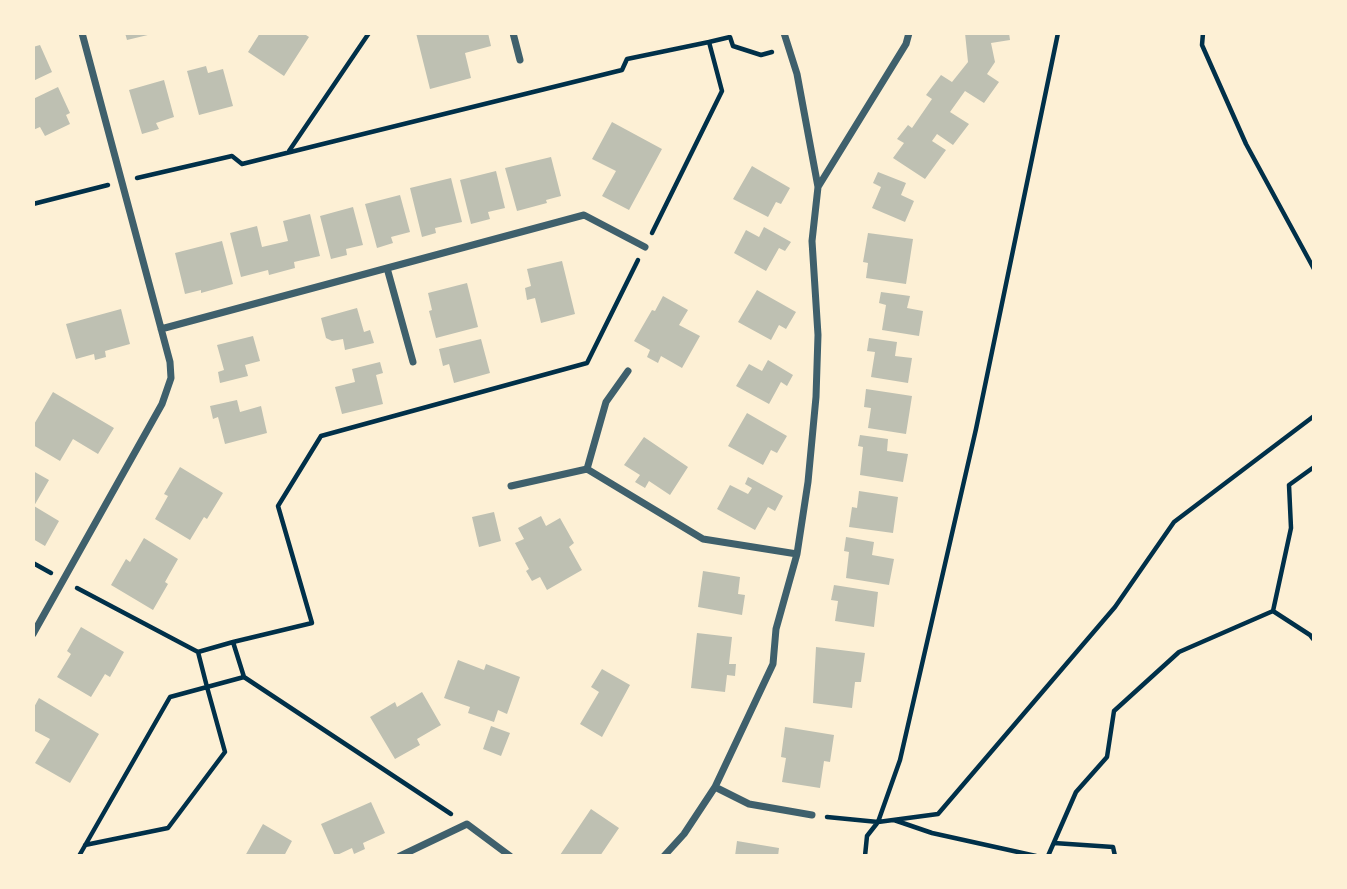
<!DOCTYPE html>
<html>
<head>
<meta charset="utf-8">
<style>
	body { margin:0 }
	#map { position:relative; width:1347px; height:889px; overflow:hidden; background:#fdf0d5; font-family:"Exo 2",sans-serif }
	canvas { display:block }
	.frame { position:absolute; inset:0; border:35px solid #fdf0d5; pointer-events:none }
</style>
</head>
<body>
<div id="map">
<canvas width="1347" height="889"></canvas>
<div class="frame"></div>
</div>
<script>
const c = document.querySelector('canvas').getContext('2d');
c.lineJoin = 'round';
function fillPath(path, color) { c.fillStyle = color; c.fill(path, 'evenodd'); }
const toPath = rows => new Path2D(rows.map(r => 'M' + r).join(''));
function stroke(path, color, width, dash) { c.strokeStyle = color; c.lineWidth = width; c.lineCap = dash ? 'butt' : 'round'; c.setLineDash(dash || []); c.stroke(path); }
fillPath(toPath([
	[125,33,152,33,152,34,127,40],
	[260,33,303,33,309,37,284,76,248,52],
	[416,33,488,33,491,46,465,53,471,78,430,89],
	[965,33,1009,33,1010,40,991,43,995,62,987,74,999,82,984,103,965,91,950,112,969,124,953,145,937,134,932,141,946,150,925,179,893,158,904,143,897,139,908,125,912,128,932,99,926,95,941,75,952,82,968,62],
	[40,45,52,72,33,81,33,47],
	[206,66,208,73,223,69,233,106,199,115,187,71],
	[164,80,174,117,156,123,159,129,142,134,129,90],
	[58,87,70,113,66,115,70,124,45,136,40,127,33,130,33,99],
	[612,122,662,149,629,210,602,196,616,171,592,159],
	[551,157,561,196,546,200,547,203,517,211,505,168],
	[752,166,790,188,781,204,776,202,768,217,733,199],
	[496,171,505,208,488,212,490,219,471,224,460,180],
	[878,172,906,183,901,195,914,201,905,222,872,208,881,187,873,183],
	[451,178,462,222,435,228,436,233,422,237,410,188],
	[400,195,410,232,391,237,393,243,377,248,365,204],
	[353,207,363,245,346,249,347,255,331,259,320,216],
	[310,214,320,256,294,262,295,268,269,275,268,270,241,277,230,233,257,226,262,247,288,241,283,221],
	[764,227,791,242,785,251,779,248,766,271,734,253,746,230,759,237],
	[868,233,913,239,906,284,866,278,868,263,863,262],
	[222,241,233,284,201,293,201,290,185,294,175,253],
	[562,261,575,314,541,323,535,298,527,300,525,288,531,286,527,269],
	[467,283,478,327,436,338,429,311,432,310,428,293],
	[757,290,796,312,786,329,779,325,771,340,738,322],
	[881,292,910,296,907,308,923,311,919,336,882,330,886,305,879,303],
	[663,296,688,310,679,325,700,336,682,368,661,356,658,363,647,357,650,350,634,341,652,310,655,311],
	[357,308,364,332,370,330,374,343,345,350,343,339,332,341,326,338,321,318],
	[121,309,130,344,105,351,106,357,95,360,94,354,76,359,66,324],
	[253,336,260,361,245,365,248,376,220,383,218,372,224,370,217,345],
	[869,338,897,342,895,356,912,358,908,383,871,377,875,352,867,351],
	[481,339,490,373,454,383,449,364,443,366,439,349],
	[768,360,793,375,787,386,781,382,769,404,736,386,749,364,762,371],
	[380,362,383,373,376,375,383,404,342,414,335,387,355,382,352,369],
	[866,389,912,396,906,434,868,428,871,408,864,407],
	[53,392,114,428,98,454,73,439,60,461,33,445,33,426],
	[237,400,240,412,261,406,267,433,225,444,218,417,213,419,210,406],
	[747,413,787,436,777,453,771,450,763,465,728,446],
	[860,435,888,439,887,451,908,454,903,482,860,475,863,447,858,446],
	[644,437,688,467,670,495,649,481,645,488,635,482,640,475,624,465],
	[180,467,223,493,207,519,204,517,190,540,155,519,168,496,164,494],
	[33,471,49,480,34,506,59,521,45,546,33,539],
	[748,477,783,496,775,511,768,507,755,530,717,509,730,485,748,494,752,488,745,484],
	[859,491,898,497,893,533,849,527,852,507,857,508],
	[494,512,501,541,479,547,472,517],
	[541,516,546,526,560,518,574,543,569,547,582,570,547,590,540,577,532,581,526,571,529,569,515,543,524,539,518,528],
	[846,537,874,542,872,555,894,559,889,585,846,578,849,552,844,551],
	[144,538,178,559,165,582,168,584,153,610,111,585,126,559,130,562],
	[703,571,740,577,738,594,745,595,742,615,698,607],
	[834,585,878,592,874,627,835,621,838,601,831,600],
	[81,627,124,652,110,677,105,674,91,697,57,677,71,654,67,651],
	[697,633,732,637,729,664,736,664,735,676,727,675,725,692,691,688],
	[816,647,865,653,861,682,855,682,852,708,813,703],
	[458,660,484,670,486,664,520,677,507,714,498,710,494,722,468,713,470,707,444,698],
	[602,669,630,685,602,737,580,724,599,692,591,687],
	[422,692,441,725,417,739,420,745,395,759,370,717,395,702,397,707],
	[39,698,99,734,70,783,35,763,50,739,33,730,33,709],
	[491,726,510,733,501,756,483,749],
	[785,727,834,735,830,762,824,761,820,788,782,782,786,758,781,757],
	[371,802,385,833,363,843,365,849,354,854,352,848,335,856,321,824],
	[591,809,619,828,600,856,562,856,560,855],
	[263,824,292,841,284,856,245,856],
	[737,841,779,848,778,856,735,856]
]), '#bec0b2');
stroke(toPath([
	[1203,33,1202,45,1246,144,1314,269],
	[289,151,369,33],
	[137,178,232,156,242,164,622,70,627,59,709,42],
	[33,204,108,185],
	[652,233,722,91,709,42,730,37,733,46,761,55,772,52],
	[1314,467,1289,485,1291,528,1273,611,1310,635,1314,640],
	[33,563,51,573],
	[77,588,198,652,207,687,170,697,79,856],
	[198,652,233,642],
	[244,677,233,642,312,623,278,506,321,436,587,363,638,260],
	[827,817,878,822,900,760,976,429,1058,33],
	[894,820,932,833,1036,856],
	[1054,843,1113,847,1115,856],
	[85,845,168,828,225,752,207,687,244,677,451,814],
	[865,856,867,836,878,822,938,814,1115,607,1174,522,1314,416],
	[1048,856,1076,792,1107,757,1114,711,1179,652,1273,611]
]), '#003049', 4.5);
stroke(toPath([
	[513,33,520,60],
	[818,187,906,44,909,33],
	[387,268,413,362],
	[161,329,584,215,645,247],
	[587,469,606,402,628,371],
	[511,486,587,469,703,539,797,554],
	[33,634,162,404,171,378,170,362,82,33],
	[715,787,749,804,812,815],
	[400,856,467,824,510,856],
	[664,856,684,834,715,787,773,664,776,629,797,554,808,482,816,397,818,335,812,241,818,187,797,74,784,33]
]), '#3f606c', 7);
</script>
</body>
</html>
